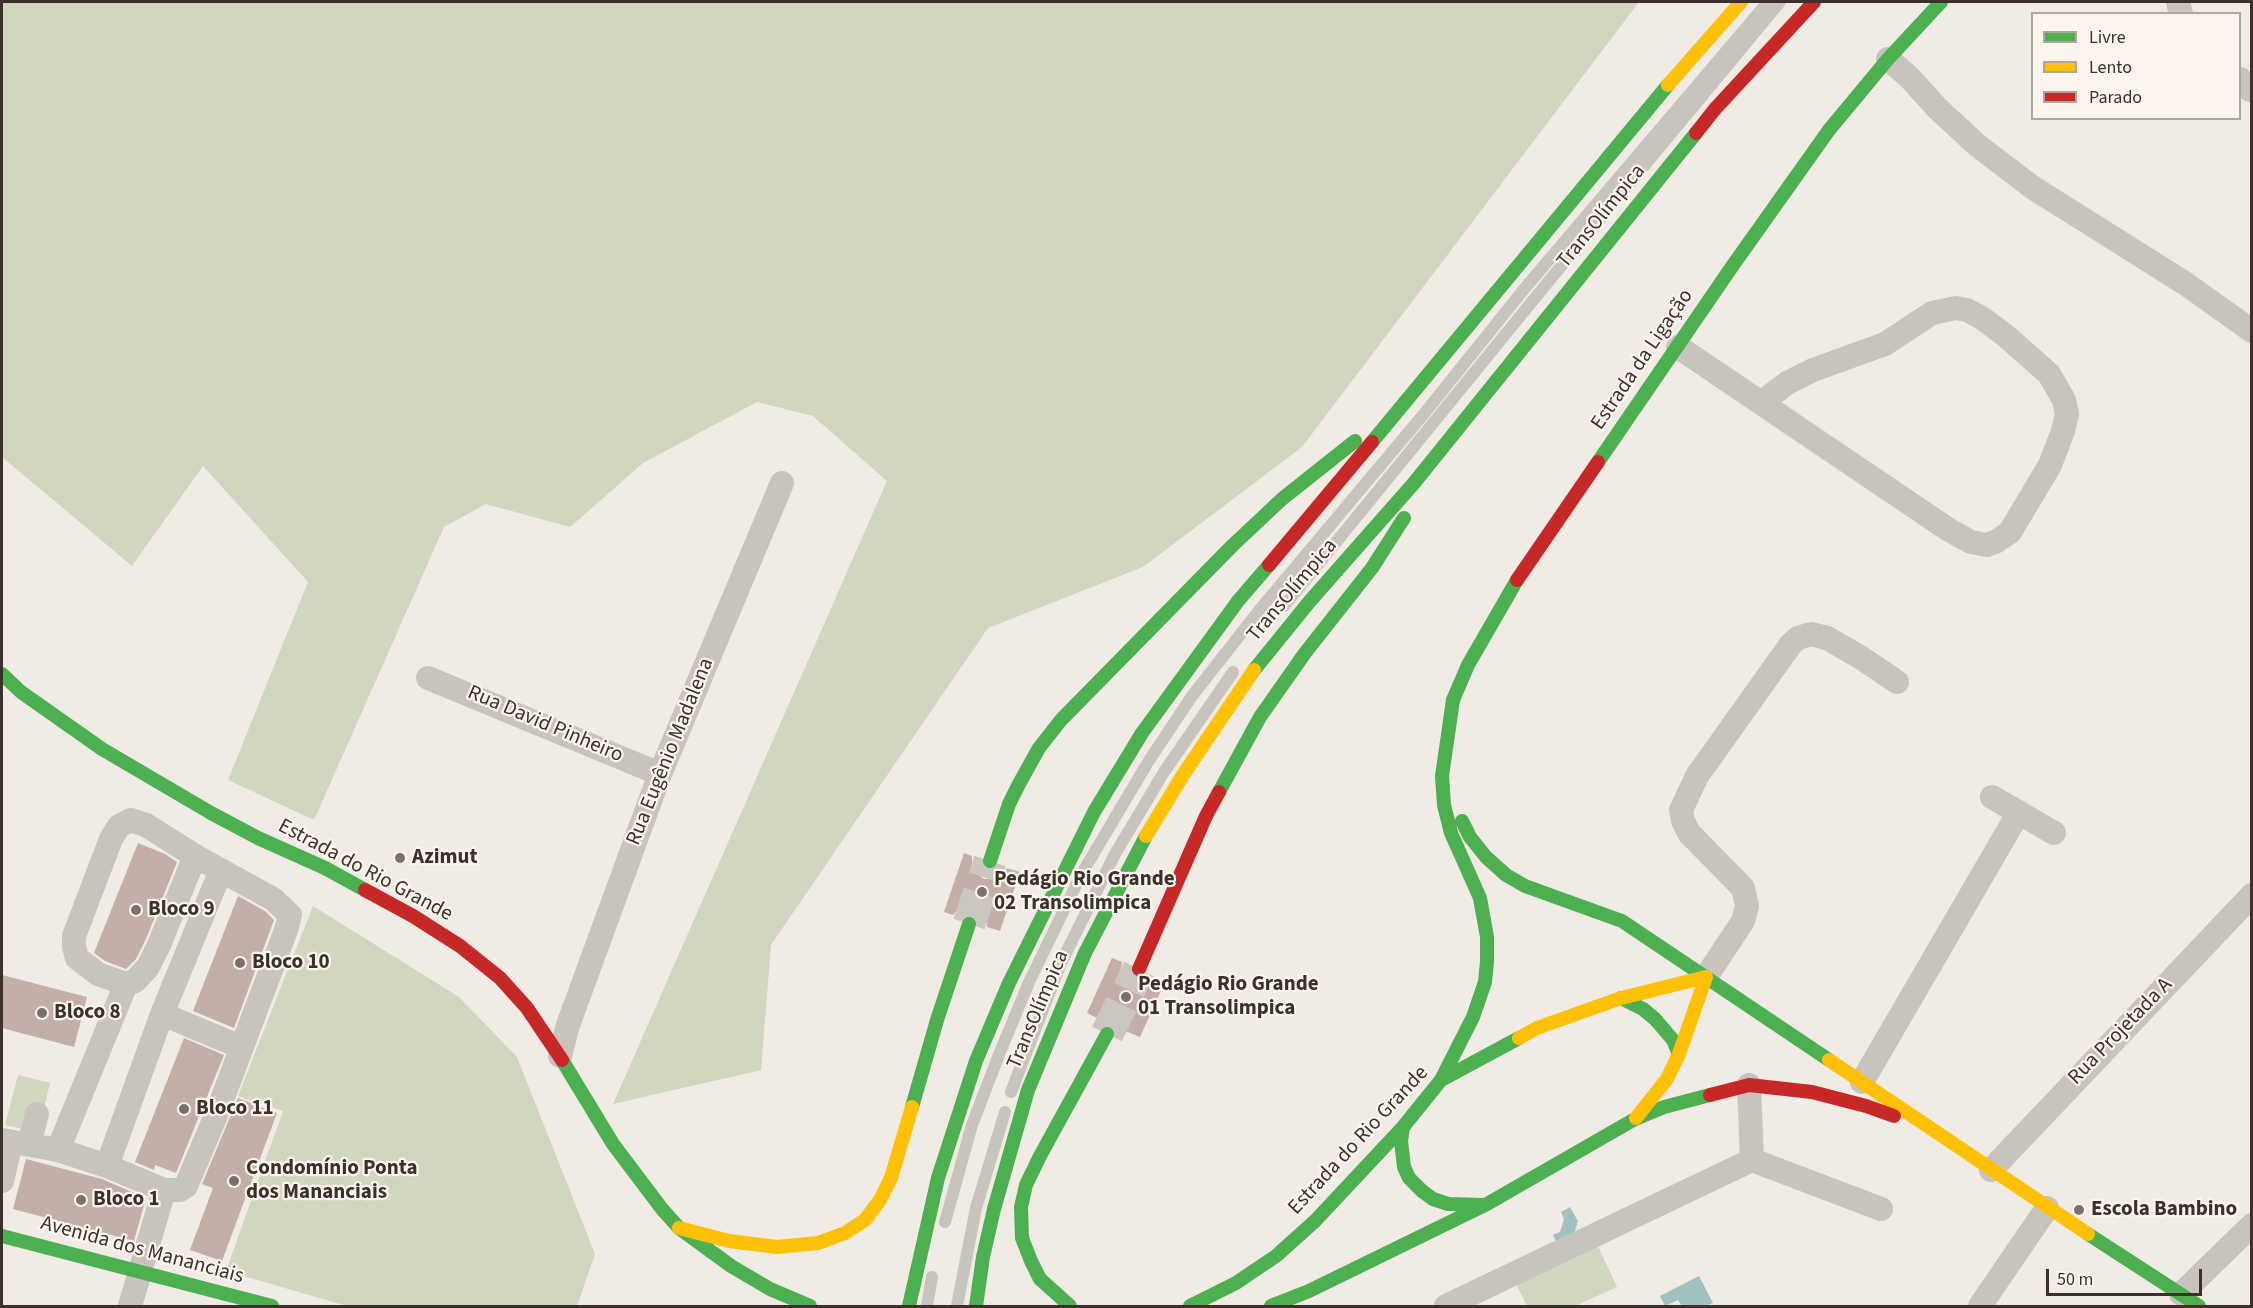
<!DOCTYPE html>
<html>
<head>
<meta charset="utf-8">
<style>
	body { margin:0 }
	#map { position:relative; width:2253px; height:1308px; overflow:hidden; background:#f0ebe5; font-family:"Source Sans 3",sans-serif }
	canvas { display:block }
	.frame { position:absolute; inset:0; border:3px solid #3b302b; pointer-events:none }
	.legend { position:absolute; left:2031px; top:12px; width:210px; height:108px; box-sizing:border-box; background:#fbf5ee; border:2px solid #aea6a0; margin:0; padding:8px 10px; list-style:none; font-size:18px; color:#3b302b }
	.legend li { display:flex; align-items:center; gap:12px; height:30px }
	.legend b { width:30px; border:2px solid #aea6a0 }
	.scale { position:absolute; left:2046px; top:1269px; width:156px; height:27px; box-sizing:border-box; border:3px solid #3b302b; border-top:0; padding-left:8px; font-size:18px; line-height:21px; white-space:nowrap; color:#3b302b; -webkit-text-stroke:4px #fbf5ee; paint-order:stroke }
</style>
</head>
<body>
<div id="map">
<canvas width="2253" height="1308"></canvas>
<div class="frame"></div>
<ul class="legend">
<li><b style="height:8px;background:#4caf50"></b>Livre</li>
<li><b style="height:8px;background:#ffc107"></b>Lento</li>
<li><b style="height:8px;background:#c62828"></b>Parado</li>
</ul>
<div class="scale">50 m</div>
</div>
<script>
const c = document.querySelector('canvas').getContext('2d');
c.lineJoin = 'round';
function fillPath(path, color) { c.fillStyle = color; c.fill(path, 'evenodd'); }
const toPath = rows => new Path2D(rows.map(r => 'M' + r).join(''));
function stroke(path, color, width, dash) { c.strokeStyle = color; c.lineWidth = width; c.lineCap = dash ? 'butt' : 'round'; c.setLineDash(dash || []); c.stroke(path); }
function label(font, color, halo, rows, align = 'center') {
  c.font = font + ' "Source Sans 3",sans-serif'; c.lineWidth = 4.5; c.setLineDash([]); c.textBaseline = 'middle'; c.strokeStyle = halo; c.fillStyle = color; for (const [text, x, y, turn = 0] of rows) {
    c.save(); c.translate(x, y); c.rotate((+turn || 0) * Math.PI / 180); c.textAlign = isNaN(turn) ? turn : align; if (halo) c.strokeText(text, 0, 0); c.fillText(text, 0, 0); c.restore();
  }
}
fillPath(toPath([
	[2,2,1639,2,1302,447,1143,567,988,628,771,945,761,1070,613,1104,887,481,813,416,757,402,643,463,570,527,486,504,444,527,314,820,228,780,308,582,203,466,132,566,2,457],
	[313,906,459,997,517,1057,595,1254,577,1306,347,1306,226,1271,283,1111,238,1096],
	[18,1075,50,1083,38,1133,5,1125],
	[1595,1240,1617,1287,1575,1306,1527,1306,1513,1278]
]), '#d1d6bf');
fillPath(toPath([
	[1570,1207,1578,1221,1573,1237,1558,1245,1553,1235,1560,1232,1564,1219,1561,1212],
	[1699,1276,1713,1303,1705,1306,1682,1306,1678,1300,1665,1306,1660,1296]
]), '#a1c2c1');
fillPath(toPath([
	[138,843,165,854,177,862,146,939,136,959,126,969,105,961,94,953],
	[964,853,972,856,972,865,976,873,984,879,994,879,1003,875,1007,868,1020,872,1000,931,987,927,987,920,983,912,975,906,965,906,957,910,953,915,944,912],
	[238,896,265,911,274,920,234,1028,193,1011],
	[1112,958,1122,962,1120,972,1124,980,1131,986,1142,987,1150,984,1156,977,1165,982,1140,1037,1125,1031,1123,1024,1115,1017,1106,1015,1097,1018,1087,1013],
	[2,975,87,997,74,1047,2,1028],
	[184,1038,224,1055,176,1173,155,1165,154,1170,135,1162],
	[238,1098,277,1113,222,1261,190,1250,213,1188,202,1184],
	[26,1159,102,1179,146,1198,134,1241,13,1209]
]), '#c3afa7');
stroke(toPath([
	[969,924,990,861],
	[1107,1034,1139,969]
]), '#ccc6c0', 33, [33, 16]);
stroke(toPath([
	[1284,606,1548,282,1780,2],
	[1011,1092,1061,963,1115,854,1164,772,1233,672],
	[945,1222,972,1125,1000,1052,1030,980,1081,875,1148,762,1192,696,1261,608,1423,415,1525,288,1768,2],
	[927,1306,932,1277],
	[957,1306,976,1208,1005,1112]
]), '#c9c3be', 12);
stroke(toPath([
	[2178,2,2181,14],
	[1888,59,1909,77,1938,109,1977,145,2032,187,2186,284,2252,331],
	[2240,79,2250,90],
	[1678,347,1702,363,1761,403,1949,530,1971,542,1987,545,1997,541,2010,532,2050,465,2063,431,2067,414,2064,400,2049,374,2006,336,1982,318,1967,310,1956,308,1932,313,1885,344,1813,370,1787,383,1761,403],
	[428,678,660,774],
	[1992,797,2054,833],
	[1706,977,1743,921,1747,906,1743,888,1689,833,1683,821,1681,810,1697,776,1791,644,1798,638,1811,634,1827,638,1860,657,1897,682],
	[162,1014,241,1047],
	[560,1056,568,1025,660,774,782,483],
	[1862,1082,2019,812],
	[1749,1085,1752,1160],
	[2,1140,58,1150,107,1166,164,1190,180,1190,186,1186,217,1113,286,930,290,915,273,899,195,856,146,825,131,820,119,826,111,839,74,936,74,947,77,958,98,974,126,984,135,981,148,967,159,945,195,856],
	[29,1144,37,1114],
	[58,1150,126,984],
	[107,1166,162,1014,221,870],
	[1991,1170,2252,895],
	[2,1181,11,1143],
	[2181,1294,2252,1225],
	[130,1306,164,1190],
	[1446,1306,1752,1160,1881,1209],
	[1980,1306,2047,1208]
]), '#c9c3be', 24);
stroke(toPath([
	[1372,442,1668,85],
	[1598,462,1731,268,1829,130,1888,59,1941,2],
	[1254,670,1310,601,1414,483,1696,133],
	[2,674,21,692,102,749,211,813,258,838,325,868,365,890],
	[1219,792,1260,717,1305,653,1372,568,1404,518],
	[1462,821,1470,837,1486,857,1506,875,1525,886,1622,921,1829,1060],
	[990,861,1009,804,1019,784,1039,748,1061,720,1232,546,1282,499,1355,441],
	[1621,998,1643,1009,1655,1019,1673,1040,1679,1054],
	[562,1060,613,1144,662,1209,679,1228,731,1266,770,1289,810,1306],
	[1441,1080,1473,1017,1485,982,1487,962,1487,937,1480,898,1451,833,1444,805,1442,776,1453,700,1468,665,1517,580],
	[912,1107,937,1020,969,924],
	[1403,1127,1401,1141,1404,1167,1409,1178,1422,1191,1433,1199,1448,1204,1484,1205],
	[2088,1234,2199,1306],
	[2,1236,272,1306],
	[909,1306,938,1178,976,1061,1009,983,1094,812,1142,733,1238,601,1269,565],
	[976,1306,983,1257,994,1209,1028,1090,1085,953,1146,836],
	[1070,1306,1040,1279,1031,1261,1022,1238,1021,1207,1026,1185,1040,1156,1107,1034],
	[1190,1306,1236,1283,1276,1256,1315,1221,1403,1127,1441,1080,1519,1038],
	[1271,1306,1309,1291,1487,1204,1635,1119,1664,1107,1710,1095]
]), '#4caf50', 14);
stroke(toPath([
	[1668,85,1741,2],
	[1146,836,1183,775,1254,670],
	[1519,1038,1537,1028,1621,998,1706,977],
	[1829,1060,2088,1234],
	[1636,1118,1667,1079,1679,1054,1706,977],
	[679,1228,729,1241,777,1247,818,1243,845,1233,865,1220,880,1200,891,1178,912,1107]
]), '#ffc107', 14);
stroke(toPath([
	[1696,133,1715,109,1814,2],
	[1269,565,1372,442],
	[1517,580,1598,462],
	[365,890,413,916,460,946,500,978,527,1008,562,1060],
	[1139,969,1206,816,1219,792],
	[1710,1095,1749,1085,1812,1092,1866,1106,1894,1116]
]), '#c62828', 14);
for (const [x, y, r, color] of [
	[400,858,6,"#7a716c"],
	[982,892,6,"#7a716c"],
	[136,910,6,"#7a716c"],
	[240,963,6,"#7a716c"],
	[1126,997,6,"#7a716c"],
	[42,1013,6,"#7a716c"],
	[184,1109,6,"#7a716c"],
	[234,1181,6,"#7a716c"],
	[81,1200,6,"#7a716c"],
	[2079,1210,6,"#7a716c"]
]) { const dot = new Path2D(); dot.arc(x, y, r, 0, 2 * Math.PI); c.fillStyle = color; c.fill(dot); stroke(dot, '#fbf5ee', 2); }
label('21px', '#3b302b', '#fbf5ee', [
	["TransOlímpica",1602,217,-51],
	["Estrada da Ligação",1643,360,-56],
	["TransOlímpica",1293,591,-50],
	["Rua David Pinheiro",545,725,23],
	["Rua Eugênio Madalena",671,752,-68],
	["Estrada do Rio Grande",365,871,28],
	["TransOlímpica",1039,1010,-67],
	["Rua Projetada A",2121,1032,-46],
	["Estrada do Rio Grande",1359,1141,-47],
	["Avenida dos Mananciais",142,1251,15]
]);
label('bold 21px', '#3b302b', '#fbf5ee', [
	["Azimut",412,858],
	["Pedágio Rio Grande",994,880],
	["02 Transolimpica",994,904],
	["Bloco 9",148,910],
	["Bloco 10",252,963],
	["Pedágio Rio Grande",1138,985],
	["01 Transolimpica",1138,1009],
	["Bloco 8",54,1013],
	["Bloco 11",196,1109],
	["Condomínio Ponta",246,1169],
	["dos Mananciais",246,1193],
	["Bloco 1",93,1200],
	["Escola Bambino",2091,1210]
], 'left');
</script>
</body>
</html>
